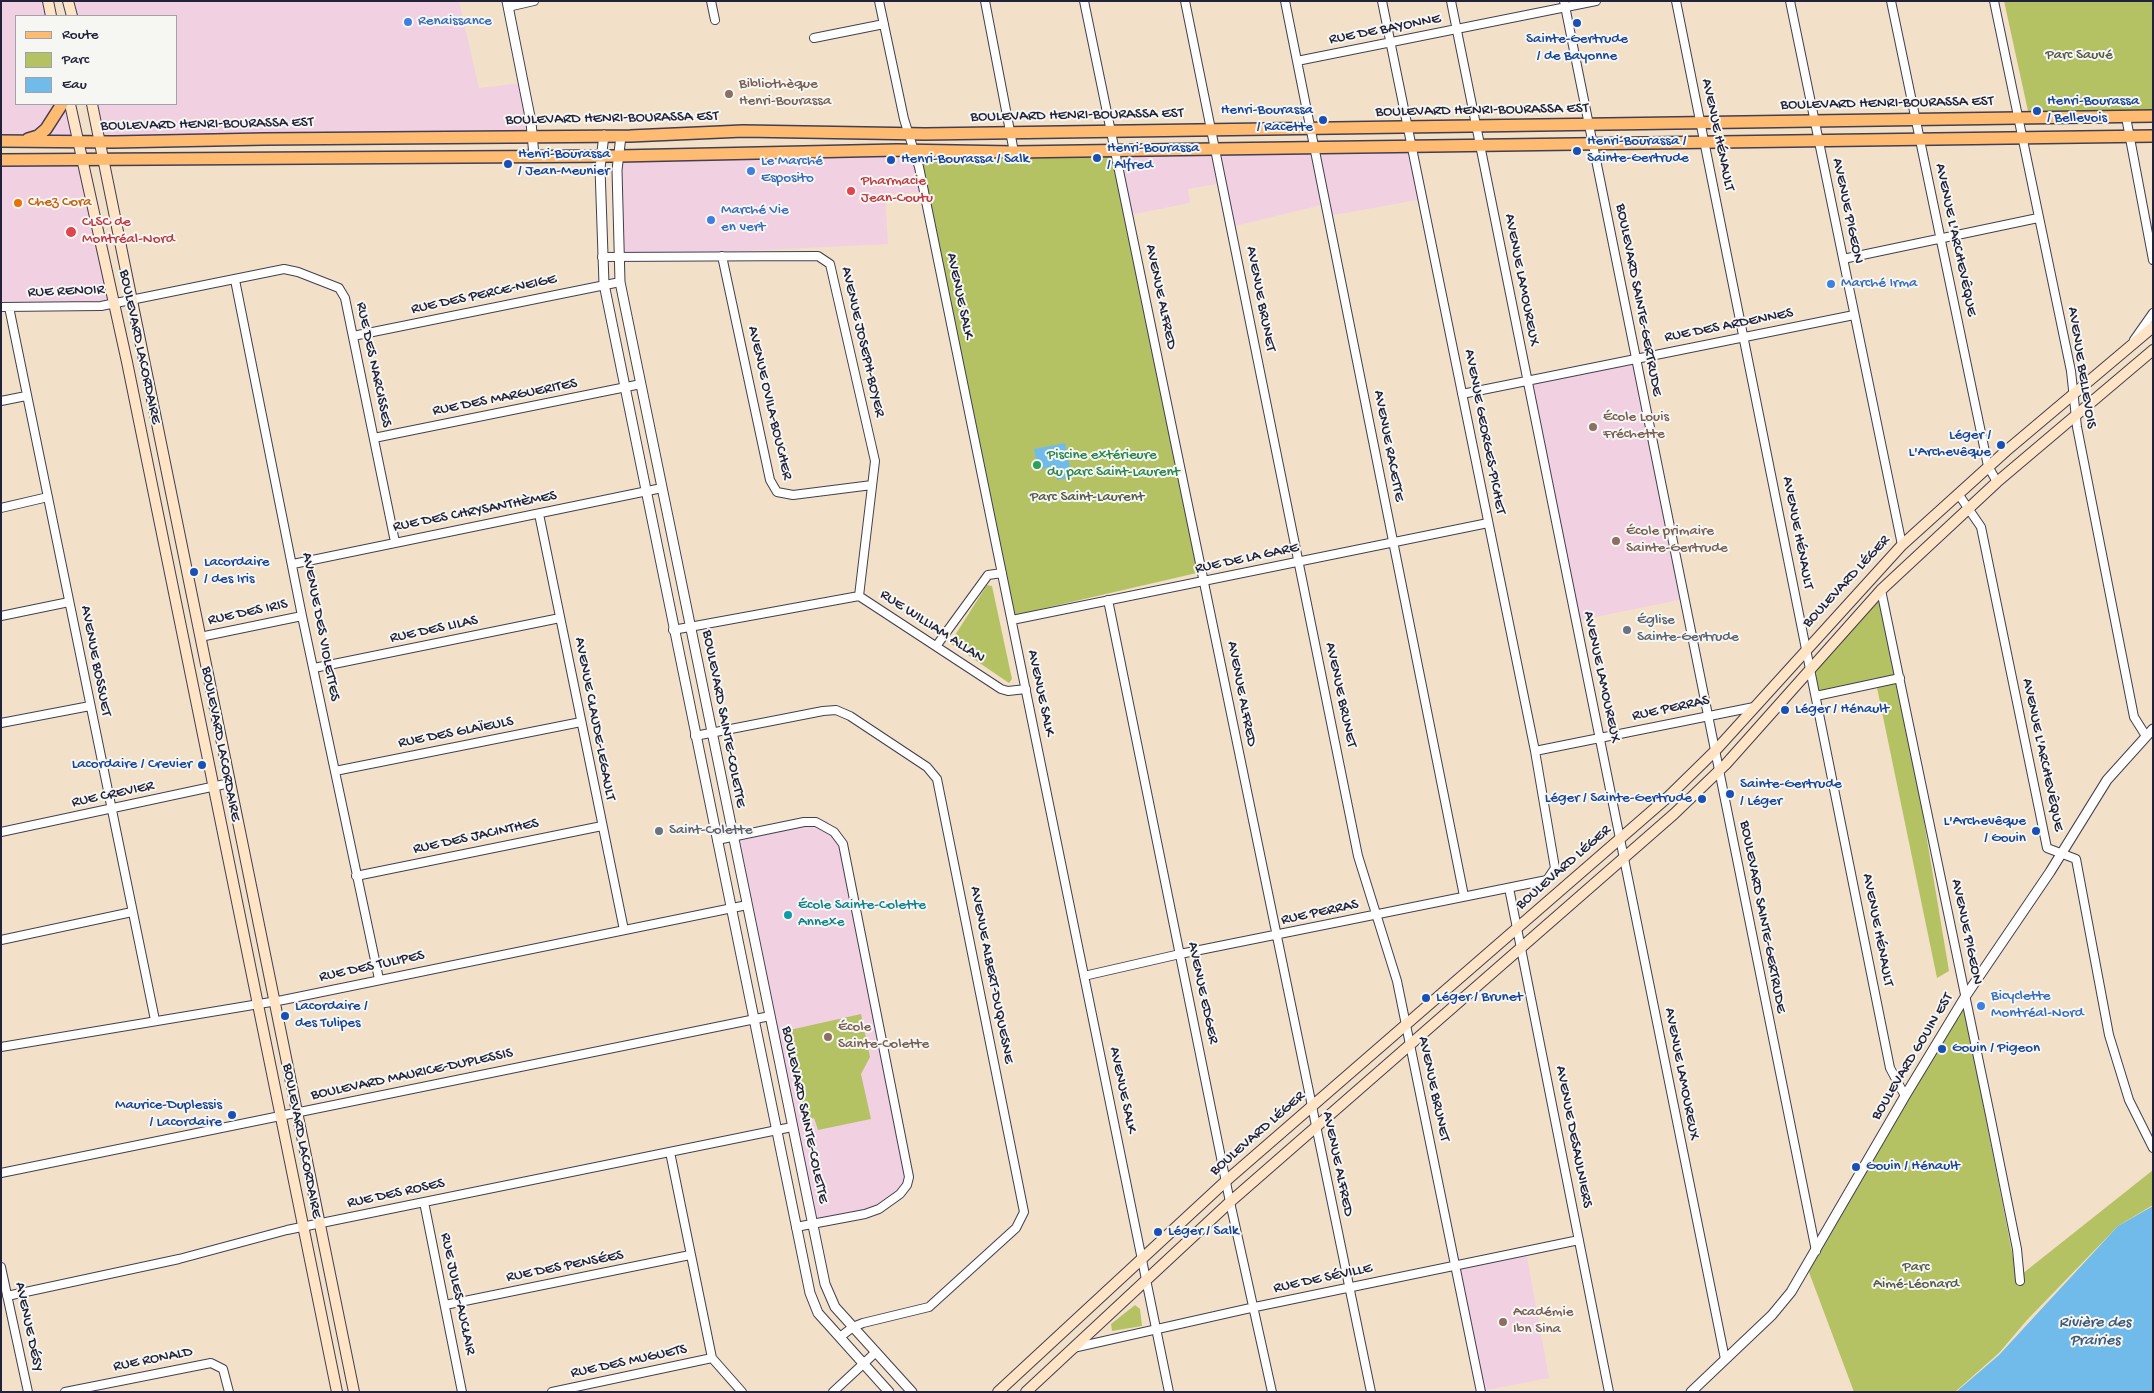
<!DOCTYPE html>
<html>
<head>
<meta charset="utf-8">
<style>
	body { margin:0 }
	#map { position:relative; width:2154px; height:1393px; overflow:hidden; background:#f2e1c8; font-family:"Gochi Hand",sans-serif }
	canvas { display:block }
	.frame { position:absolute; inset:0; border:2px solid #22223b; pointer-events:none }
	.legend { position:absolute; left:15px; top:15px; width:162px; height:90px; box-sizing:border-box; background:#f6f6f2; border:1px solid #a1a1a9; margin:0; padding:6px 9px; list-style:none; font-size:15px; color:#22223b }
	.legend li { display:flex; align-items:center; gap:10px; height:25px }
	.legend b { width:25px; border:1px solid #a1a1a9 }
</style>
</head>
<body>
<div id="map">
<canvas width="2154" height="1393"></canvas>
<div class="frame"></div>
<ul class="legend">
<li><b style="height:6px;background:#febb71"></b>Route</li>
<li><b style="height:14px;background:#b5c264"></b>Parc</li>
<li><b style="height:14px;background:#71bbea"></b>Eau</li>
</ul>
</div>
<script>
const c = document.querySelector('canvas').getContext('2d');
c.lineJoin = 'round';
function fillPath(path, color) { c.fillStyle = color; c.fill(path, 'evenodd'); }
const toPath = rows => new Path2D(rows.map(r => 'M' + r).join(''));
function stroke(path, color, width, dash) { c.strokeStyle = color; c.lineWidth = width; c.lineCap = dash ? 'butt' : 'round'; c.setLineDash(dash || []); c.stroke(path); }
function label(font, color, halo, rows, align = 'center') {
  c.font = font + ' "Gochi Hand",sans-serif'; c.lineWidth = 4; c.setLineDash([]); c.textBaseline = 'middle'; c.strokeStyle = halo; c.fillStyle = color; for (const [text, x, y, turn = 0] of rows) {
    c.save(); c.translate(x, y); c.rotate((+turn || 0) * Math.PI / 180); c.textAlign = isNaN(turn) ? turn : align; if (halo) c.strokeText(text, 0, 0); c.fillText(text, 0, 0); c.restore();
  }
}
fillPath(toPath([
	[1,1,49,1,52,16,16,16,16,104,70,104,78,142,1,141],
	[69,1,459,1,479,88,523,83,533,136,98,142,90,104,176,104,176,16,72,16],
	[1412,146,1423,199,1328,216,1325,204,1231,227,1222,183,1188,189,1190,203,1129,215,1116,150],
	[913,150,930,192,885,194,888,244,618,257,619,156],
	[1,160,81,160,115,304,1,307],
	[1635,358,1684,599,1575,621,1527,380],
	[827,820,843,844,907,1185,865,1214,813,1225,733,837,804,822],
	[1526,1252,1549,1378,1481,1391,1456,1266]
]), '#f1d0e2');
fillPath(toPath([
	[2004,1,2153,1,2153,110,2028,111],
	[1113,149,1201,572,1011,616,919,150],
	[987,585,992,586,1012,679,1009,683,950,643],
	[1881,590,1900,678,1949,971,1937,978,1875,678,1816,696,1811,669],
	[1962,996,2017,1278,2153,1170,2153,1205,2118,1226,2027,1320,1999,1353,1955,1392,1854,1392,1807,1267],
	[861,1014,870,1057,861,1074,871,1119,818,1130,814,1118,806,1121,785,1031],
	[1135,1305,1140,1309,1142,1326,1112,1331,1111,1324]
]), '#b5c264');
fillPath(toPath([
	[1065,443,1072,477,1057,480,1054,466,1038,470,1034,449],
	[2153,1206,2153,1392,1956,1392,1999,1355,2118,1226]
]), '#71bbea');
const minor = toPath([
	[711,1,715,20],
	[879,1,904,119,919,167,1169,1392],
	[985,1,1014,152],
	[1084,1,1371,1392],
	[1185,1,1358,856,1397,981,1481,1392],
	[1285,1,1464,896],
	[1451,1,1725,1359],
	[1564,1,1816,1251],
	[1676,1,1890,1068,1905,1096],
	[1790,1,1902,545],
	[1891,1,1988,466,1997,482],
	[1994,1,2071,371,2077,427,2134,717,2146,736],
	[508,7,534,1],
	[814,38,884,24],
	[1297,61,1596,1],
	[2126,117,2153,260],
	[722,256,770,480,777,492,793,495,872,485],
	[602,257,818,256,830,264,875,461,859,596],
	[1843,259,2038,218],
	[235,280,302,616,379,979],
	[1,307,101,306,284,269,298,272,339,288,345,298,395,542],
	[9,307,155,1020],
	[353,336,620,282],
	[2134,340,2153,313],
	[1462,394,1854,315],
	[1,401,26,396],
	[374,438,641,384],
	[1959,495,1981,527,2047,848,2076,859,2109,1035,2129,1100,2153,1148],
	[1,508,48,497],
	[539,514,624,930],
	[293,564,662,488],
	[1881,590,1990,1115,2017,1249,2020,1281],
	[1108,600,1230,1202,1272,1392],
	[1,616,69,602],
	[1012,620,1488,523],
	[673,630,859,596,1001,689,1008,691,1026,689],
	[200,637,302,616],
	[937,645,988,575,1002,573],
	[314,668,560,618],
	[1816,696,1900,678],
	[1,723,90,706],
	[695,736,823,711,836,710,850,716,927,767,937,779,1024,1212,1016,1228,929,1307,863,1323,853,1327,840,1337],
	[1535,751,1754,707],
	[335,771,581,722],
	[1,832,230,783],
	[717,840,804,822,816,822,834,832,843,844,909,1177,907,1185,900,1194,879,1209,865,1214,796,1227],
	[356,876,602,826],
	[1509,888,1609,1392],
	[1,940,132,912],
	[1084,976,1180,954,1547,880,1555,868,1535,751,1382,1],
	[1,1047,283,1000,747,905],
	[670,1152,712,1358,742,1392],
	[1,1173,770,1016],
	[424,1202,462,1392],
	[1,1267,28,1392],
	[7,1296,179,1259,287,1230,792,1127],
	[445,1305,690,1255],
	[1073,1348,1255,1307,1579,1240],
	[65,1392,211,1363,223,1369,229,1392],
	[552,1392,712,1358],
	[833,1392,876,1352]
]);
const tertiary = toPath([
	[507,1,531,122,534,156],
	[604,135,600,168,604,284,810,1293,818,1313,889,1392],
	[621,136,617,170,620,282,825,1284,835,1307,912,1392],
	[1691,1392,1772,1315,1791,1292,1905,1096,1965,997,2050,872,2107,780,2153,729]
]);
const secondary = toPath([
	[48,1,51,16],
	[68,1,72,16],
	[70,104,127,362,337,1392],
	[92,104,354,1392],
	[998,1392,1227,1180,1668,797,1715,751,1902,545,2006,451,2153,327],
	[1026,1392,1230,1202,1674,814,1726,764,1881,590,1997,482,2153,350]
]);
const primary = toPath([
	[28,139,38,136,46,129,62,104],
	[1,141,113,142,265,139,630,136,743,131,925,134,2153,116],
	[1,160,619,156,897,150,1014,152,1215,149,2153,136]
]);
stroke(minor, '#413f50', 10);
stroke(tertiary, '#413f50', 11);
stroke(secondary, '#413f50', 12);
stroke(primary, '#413f50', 14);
stroke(minor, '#fff', 8);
stroke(tertiary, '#fff', 9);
stroke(secondary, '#ffe4c6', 10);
stroke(primary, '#febb71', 11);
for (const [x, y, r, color] of [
	[408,22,5,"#3f7fe0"],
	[1577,23,5,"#1a4fb4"],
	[729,94,5,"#8d6e63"],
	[2037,111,5,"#1a4fb4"],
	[1323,120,5,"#1a4fb4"],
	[1577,151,5,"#1a4fb4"],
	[1097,158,5,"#1a4fb4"],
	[891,160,5,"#1a4fb4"],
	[508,164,5,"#1a4fb4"],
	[751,171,5,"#3f7fe0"],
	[851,191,5,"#e0444e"],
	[18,203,5,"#e8710a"],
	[711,220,5,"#3f7fe0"],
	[71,232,6,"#e0444e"],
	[1831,284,5,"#3f7fe0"],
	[1593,427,5,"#8d6e63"],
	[2001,445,5,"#1a4fb4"],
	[1037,465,5,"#2e9e5b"],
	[1616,541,5,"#8d6e63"],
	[194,572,5,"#1a4fb4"],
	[1627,630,5,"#6b7280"],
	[1785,710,5,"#1a4fb4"],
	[202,765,5,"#1a4fb4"],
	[1730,794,5,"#1a4fb4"],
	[1702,799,5,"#1a4fb4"],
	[659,831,5,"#6b7280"],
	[2036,831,5,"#1a4fb4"],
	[788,915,5,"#0f9aa8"],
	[1426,998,5,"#1a4fb4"],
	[1981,1006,5,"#3f7fe0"],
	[285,1016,5,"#1a4fb4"],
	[828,1037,5,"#8d6e63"],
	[1942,1049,5,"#1a4fb4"],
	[232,1115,5,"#1a4fb4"],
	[1856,1167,5,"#1a4fb4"],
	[1158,1232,5,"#1a4fb4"],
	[1503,1322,5,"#8d6e63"]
]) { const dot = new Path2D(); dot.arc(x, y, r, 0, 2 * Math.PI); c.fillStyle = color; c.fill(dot); stroke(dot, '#f6f6f2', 2); }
label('15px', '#366cbe', '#f6f6f2', [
	["Renaissance",418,22],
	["Le Marché",761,162],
	["Esposito",761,179],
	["Marché Vie",721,211],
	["en vert",721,228],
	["Marché Irma",1841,284],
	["Bicyclette",1991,997],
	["Montréal-Nord",1991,1014]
], 'left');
label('15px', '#22223b', '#f6f6f2', [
	["RUE DE BAYONNE",1385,30,-11],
	["BOULEVARD HENRI-BOURASSA EST",1887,104,-1],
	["BOULEVARD HENRI-BOURASSA EST",1482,111,-1],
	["BOULEVARD HENRI-BOURASSA EST",1077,116,-1],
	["BOULEVARD HENRI-BOURASSA EST",612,119,-1],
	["BOULEVARD HENRI-BOURASSA EST",207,125,-1],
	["AVENUE HÉNAULT",1717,135,78],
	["AVENUE PIGEON",1847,211,78],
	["AVENUE L'ARCHEVÊQUE",1955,240,78],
	["AVENUE LAMOUREUX",1521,280,79],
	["RUE RENOIR",66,292,-2],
	["RUE DES PERCE-NEIGE",484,295,-12],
	["AVENUE SALK",959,296,78],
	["AVENUE ALFRED",1160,297,78],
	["AVENUE BRUNET",1260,299,79],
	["BOULEVARD SAINTE-GERTRUDE",1638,300,79],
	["RUE DES ARDENNES",1729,326,-11],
	["AVENUE JOSEPH-BOYER",862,342,77],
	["BOULEVARD LACORDAIRE",139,347,78],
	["RUE DES NARCISSES",373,365,78],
	["AVENUE BELLEVOIS",2081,368,81],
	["RUE DES MARGUERITES",505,398,-11],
	["AVENUE OVILA-BOUCHER",769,403,77],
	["AVENUE GEORGES-PICHET",1484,432,79],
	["AVENUE RACETTE",1388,446,79],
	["RUE DES CHRYSANTHÈMES",475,512,-11],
	["AVENUE HÉNAULT",1797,533,79],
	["RUE DE LA GARE",1247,559,-12],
	["BOULEVARD LÉGER",1847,582,-47],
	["RUE DES IRIS",248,613,-12],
	["AVENUE DES VIOLETTES",320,627,79],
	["RUE WILLIAM ALLAN",932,627,33],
	["RUE DES LILAS",434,630,-12],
	["AVENUE BOSSUET",95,661,79],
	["AVENUE LAMOUREUX",1601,677,78],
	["AVENUE SALK",1040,693,78],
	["AVENUE ALFRED",1241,694,79],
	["AVENUE BRUNET",1340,695,78],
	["RUE PERRAS",1671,709,-12],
	["AVENUE CLAUDE-LEGAULT",594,719,79],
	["BOULEVARD SAINTE-COLETTE",723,719,79],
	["RUE DES GLAÏEULS",456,733,-11],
	["BOULEVARD LACORDAIRE",220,744,79],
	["AVENUE L'ARCHEVÊQUE",2042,755,78],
	["RUE CREVIER",113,795,-12],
	["RUE DES JACINTHES",476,837,-12],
	["BOULEVARD LÉGER",1564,868,-41],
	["RUE PERRAS",1320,913,-12],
	["BOULEVARD SAINTE-GERTRUDE",1762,917,79],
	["AVENUE HÉNAULT",1877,930,79],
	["AVENUE PIGEON",1966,932,78],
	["RUE DES TULIPES",372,967,-12],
	["AVENUE ALBERT-DUQUESNE",991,975,79],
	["AVENUE EDGER",1202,993,78],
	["BOULEVARD GOUIN EST",1913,1057,-59],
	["AVENUE LAMOUREUX",1681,1074,79],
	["BOULEVARD MAURICE-DUPLESSIS",412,1075,-12],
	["AVENUE BRUNET",1433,1089,78],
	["AVENUE SALK",1122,1090,78],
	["BOULEVARD SAINTE-COLETTE",804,1115,78],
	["BOULEVARD LÉGER",1258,1134,-41],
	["AVENUE DESAULNIERS",1573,1137,79],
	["BOULEVARD LACORDAIRE",301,1141,79],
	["AVENUE ALFRED",1337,1164,78],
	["RUE DES ROSES",396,1194,-12],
	["RUE DES PENSÉES",565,1267,-11],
	["RUE DE SÉVILLE",1323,1279,-12],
	["RUE JULES-AUCLAIR",457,1294,78],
	["AVENUE DÉSY",28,1327,78],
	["RUE RONALD",153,1360,-11],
	["RUE DES MUGUETS",629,1362,-12]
]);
label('15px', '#164399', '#f6f6f2', [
	["Sainte-Gertrude",1577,40,"center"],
	["/ de Bayonne",1577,57,"center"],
	["Henri-Bourassa",2047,102],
	["/ Bellevois",2047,119],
	["Henri-Bourassa",1313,111,"right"],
	["/ Racette",1313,128,"right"],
	["Henri-Bourassa /",1587,142],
	["Sainte-Gertrude",1587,159],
	["Henri-Bourassa",1107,149],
	["/ Alfred",1107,166],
	["Henri-Bourassa",518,155],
	["/ Jean-Meunier",518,172],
	["Henri-Bourassa / Salk",901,160],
	["Léger /",1991,436,"right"],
	["L'Archevêque",1991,453,"right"],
	["Lacordaire",204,563],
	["/ des Iris",204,580],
	["Léger / Hénault",1795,710],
	["Lacordaire / Crevier",192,765,"right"],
	["Sainte-Gertrude",1740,785],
	["/ Léger",1740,802],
	["Léger / Sainte-Gertrude",1692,799,"right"],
	["L'Archevêque",2026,822,"right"],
	["/ Gouin",2026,839,"right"],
	["Léger / Brunet",1436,998],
	["Lacordaire /",295,1007],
	["des Tulipes",295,1024],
	["Gouin / Pigeon",1952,1049],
	["Maurice-Duplessis",222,1106,"right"],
	["/ Lacordaire",222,1123,"right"],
	["Gouin / Hénault",1866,1167],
	["Léger / Salk",1168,1232]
], 'left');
label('15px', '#555a49', '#f6f6f2', [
	["Parc Sauvé",2079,56],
	["Parc Saint-Laurent",1087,498],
	["Parc",1916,1268],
	["Aimé-Léonard",1916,1285]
]);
label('15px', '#785e54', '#f6f6f2', [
	["Bibliothèque",739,85],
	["Henri-Bourassa",739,102],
	["École Louis",1603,418],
	["Fréchette",1603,435],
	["École primaire",1626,532],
	["Sainte-Gertrude",1626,549],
	["École",838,1028],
	["Sainte-Colette",838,1045],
	["Académie",1513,1313],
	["Ibn Sina",1513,1330]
], 'left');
label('15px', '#be3a42', '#f6f6f2', [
	["Pharmacie",861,182],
	["Jean-Coutu",861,199],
	["CLSC de",82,223],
	["Montréal-Nord",82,240]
], 'left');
label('15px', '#c56008', '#f6f6f2', [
	["Chez Cora",28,203]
], 'left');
label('15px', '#27864d', '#f6f6f2', [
	["Piscine extérieure",1047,456],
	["du parc Saint-Laurent",1047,473]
], 'left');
label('15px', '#5b616d', '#f6f6f2', [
	["Église",1637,621],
	["Sainte-Gertrude",1637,638],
	["Saint-Colette",669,831]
], 'left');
label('15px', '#0d838f', '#f6f6f2', [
	["École Sainte-Colette",798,906],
	["Annexe",798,923]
], 'left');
label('italic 16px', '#3e5878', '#f6f6f2', [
	["Rivière des",2095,1324],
	["Prairies",2095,1342]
]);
</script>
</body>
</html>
